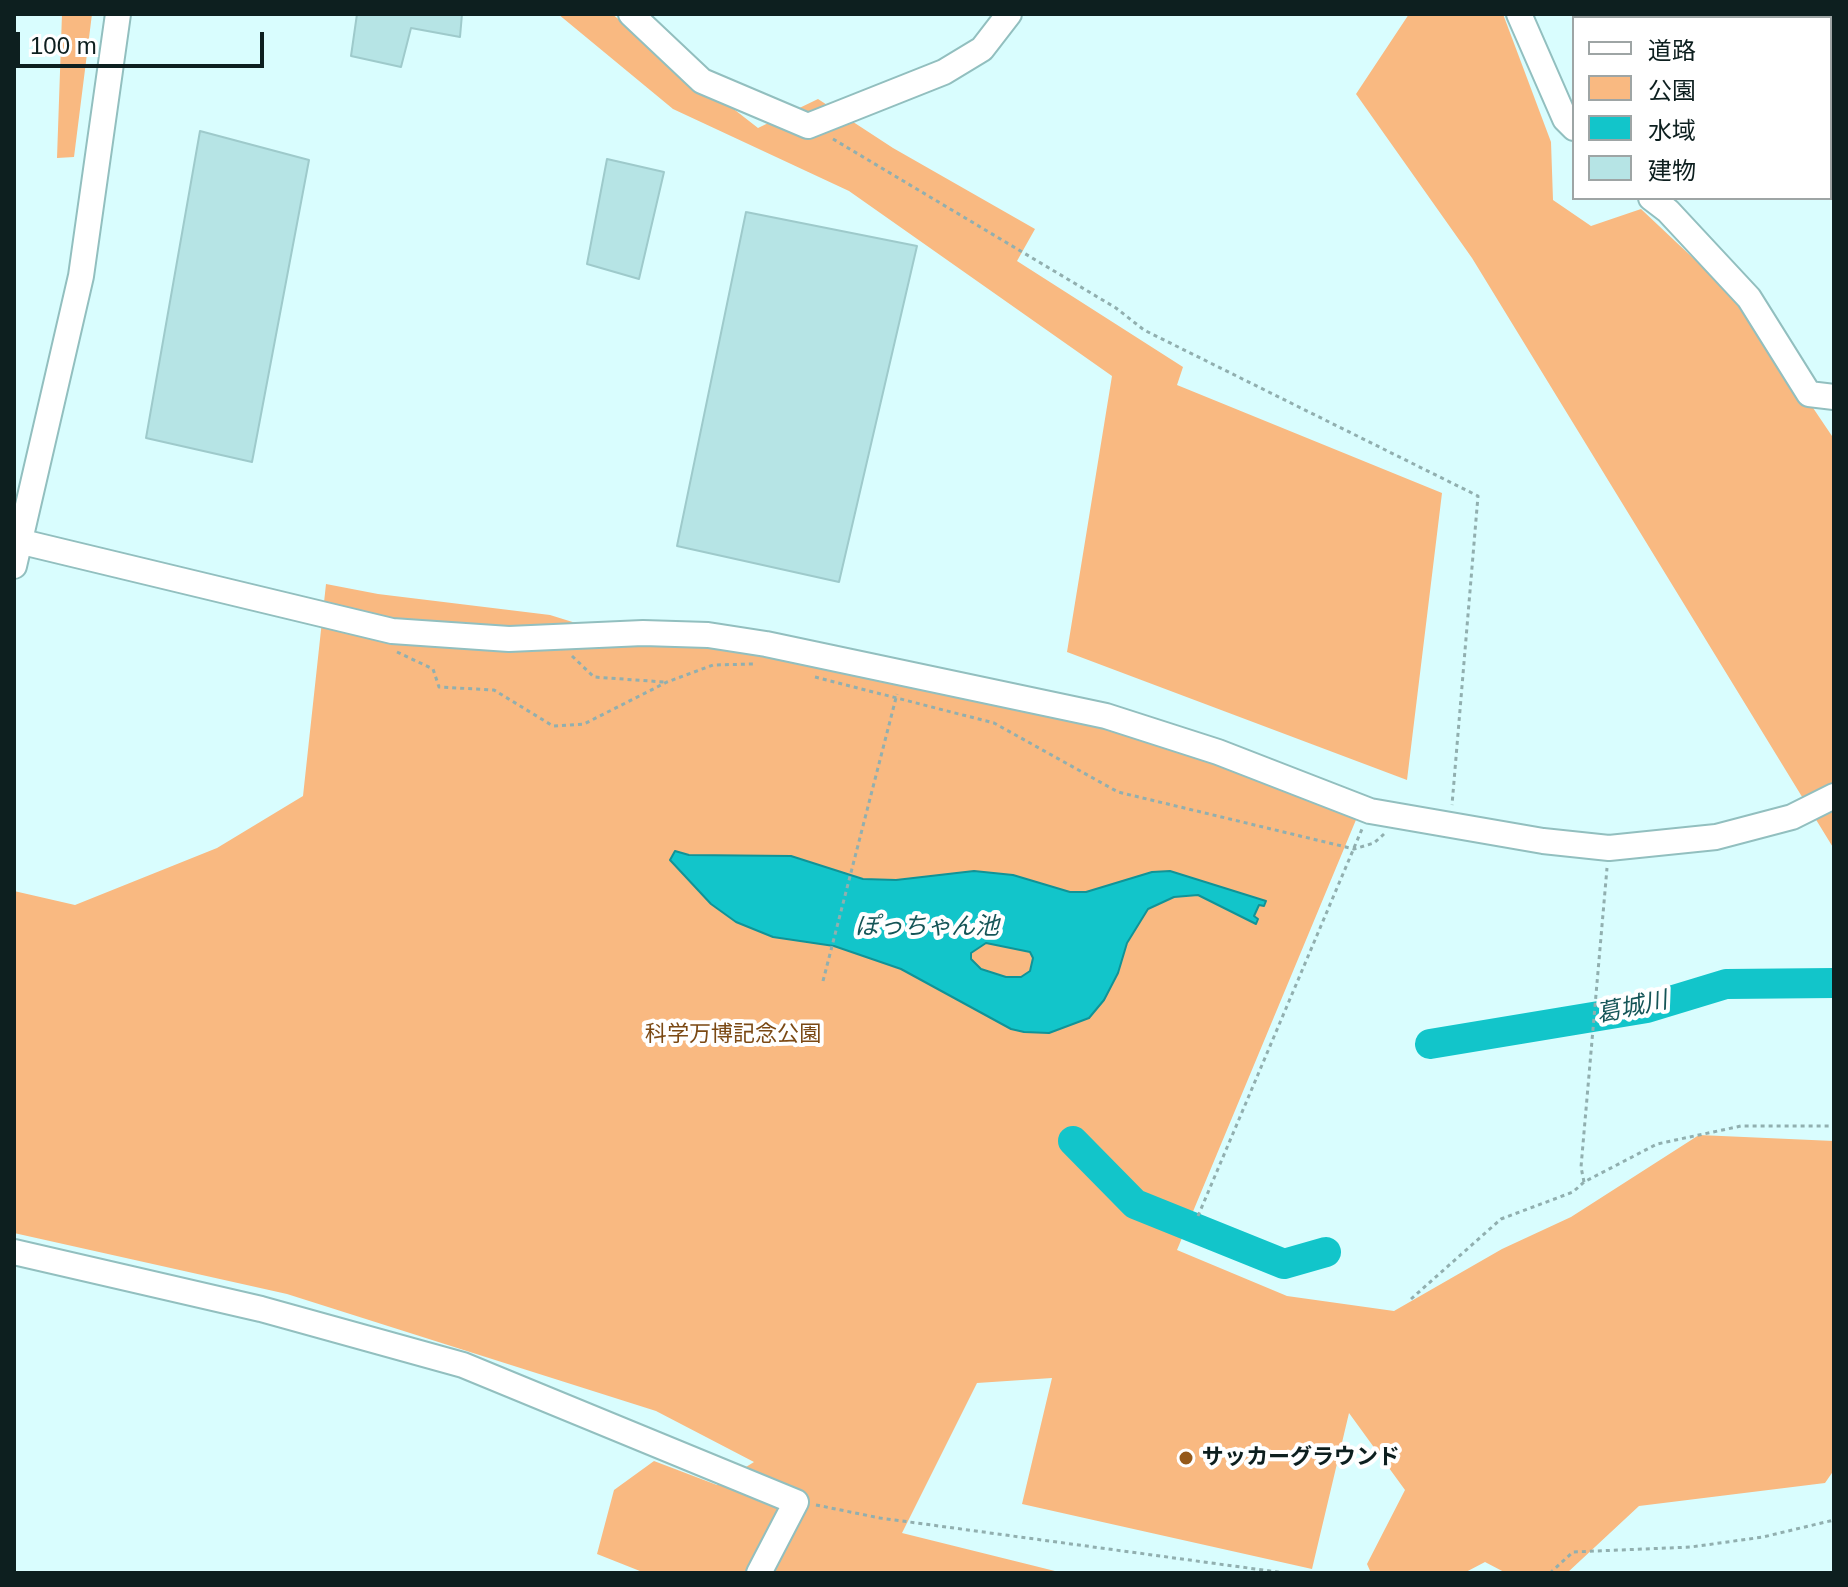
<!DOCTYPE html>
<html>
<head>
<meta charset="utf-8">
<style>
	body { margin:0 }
	#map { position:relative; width:1848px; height:1587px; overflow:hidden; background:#d9fdfe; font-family:Arial,"Noto Sans JP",sans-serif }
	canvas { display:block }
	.frame { position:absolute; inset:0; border:16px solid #0d1f1f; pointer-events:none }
	.legend { position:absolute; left:1572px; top:16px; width:260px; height:184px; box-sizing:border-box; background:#fff; border:2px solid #9ea5a5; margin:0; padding:10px 14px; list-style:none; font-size:24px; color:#0d1f1f }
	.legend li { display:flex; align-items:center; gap:16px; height:40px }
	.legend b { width:40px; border:2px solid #9ea5a5 }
	.scale { position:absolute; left:16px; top:32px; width:248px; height:36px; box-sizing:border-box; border:4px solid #0d1f1f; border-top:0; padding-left:10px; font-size:24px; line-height:28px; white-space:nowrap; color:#0d1f1f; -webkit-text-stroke:6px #fff; paint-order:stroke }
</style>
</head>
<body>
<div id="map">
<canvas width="1848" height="1587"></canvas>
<div class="frame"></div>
<ul class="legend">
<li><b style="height:10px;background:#fff"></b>道路</li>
<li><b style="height:22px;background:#f9b981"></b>公園</li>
<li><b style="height:22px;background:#12c5ca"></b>水域</li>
<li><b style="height:22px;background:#b6e4e5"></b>建物</li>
</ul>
<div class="scale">100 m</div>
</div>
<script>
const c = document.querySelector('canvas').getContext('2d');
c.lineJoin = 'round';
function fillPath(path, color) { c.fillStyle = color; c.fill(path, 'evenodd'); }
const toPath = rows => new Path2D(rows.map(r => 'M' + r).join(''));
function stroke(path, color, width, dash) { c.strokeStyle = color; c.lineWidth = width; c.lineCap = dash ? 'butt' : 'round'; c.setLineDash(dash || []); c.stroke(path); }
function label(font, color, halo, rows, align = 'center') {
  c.font = font + ' Arial,"Noto Sans JP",sans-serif'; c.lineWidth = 8; c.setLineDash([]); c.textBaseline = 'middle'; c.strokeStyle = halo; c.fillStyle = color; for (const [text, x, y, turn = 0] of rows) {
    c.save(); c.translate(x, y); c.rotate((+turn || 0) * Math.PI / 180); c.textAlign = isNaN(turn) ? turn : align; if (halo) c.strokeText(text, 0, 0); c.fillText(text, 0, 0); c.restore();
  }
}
fillPath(toPath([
	[62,14,92,14,74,157,57,158],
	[558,14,612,14,758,128,818,99,893,148,1035,229,1017,261,1183,367,1177,385,1442,493,1407,780,1067,652,1112,376,849,191,673,109],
	[1409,14,1503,14,1551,142,1553,200,1591,226,1641,209,1745,307,1834,439,1834,849,1472,258,1356,94],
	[326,584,378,594,550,615,637,642,704,643,1061,715,1185,749,1358,815,1177,1250,1287,1296,1394,1311,1502,1249,1571,1217,1699,1135,1834,1141,1834,1470,1825,1483,1639,1506,1567,1573,1506,1573,1485,1562,1464,1573,1371,1573,1367,1564,1405,1490,1349,1413,1312,1569,1022,1504,1052,1378,977,1383,902,1533,1063,1573,645,1573,597,1554,614,1490,654,1461,717,1485,754,1462,656,1411,287,1294,14,1233,14,891,75,905,217,848,303,796]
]), '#f9b981');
const water = toPath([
	[675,851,689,855,791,856,863,879,896,880,974,871,1013,875,1070,892,1086,892,1152,872,1170,871,1266,901,1264,906,1259,905,1254,916,1258,919,1256,924,1198,895,1174,897,1148,909,1127,943,1118,973,1104,1000,1089,1018,1049,1033,1024,1032,1011,1029,901,969,834,946,773,937,736,922,711,904,670,860,675,851],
	[986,943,1030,952,1033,958,1030,971,1021,977,1006,977,981,969,971,959,971,953,986,943]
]);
fillPath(water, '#12c5ca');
stroke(water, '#109397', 2);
stroke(toPath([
	[1713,14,1717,18],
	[1830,141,1834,146],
	[1430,1044,1647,1008,1726,984,1834,983],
	[1073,1141,1135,1204,1284,1264,1326,1252]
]), '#12c5ca', 30);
const building = toPath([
	[357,14,462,14,460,37,411,28,401,67,351,56,357,14],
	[200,131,309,160,252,462,146,438,200,131],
	[607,159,664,172,639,279,587,264,607,159],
	[746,212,917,246,839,582,677,546,746,212]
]);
fillPath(building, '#b6e4e5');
stroke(building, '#9ecacb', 2);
const minor = toPath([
	[631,14,702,81,808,126,944,72,982,49,1009,14],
	[1519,14,1565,119,1574,128],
	[1651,198,1668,211,1749,298,1809,394,1834,397],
	[14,540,392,631,509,639,643,633,708,635,766,644,1106,716,1218,752,1370,811,1543,841,1609,848,1716,837,1792,817,1834,796],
	[14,566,81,276,118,14],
	[14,1252,261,1309,463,1365,796,1502,759,1573]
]);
stroke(minor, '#92bfbf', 28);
stroke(toPath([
	[833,139,1116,308,1144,330,1478,496,1452,805],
	[397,652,433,669,439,687,494,690,553,726,584,724,667,682,713,665,753,664],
	[572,656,594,677,664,682],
	[815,677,994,723,1118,792,1354,849,1374,843,1384,834],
	[823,981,897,694],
	[1584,1182,1581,1167,1607,868],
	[1198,1216,1362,829],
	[1411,1299,1501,1219,1573,1192,1584,1182,1657,1144,1741,1126,1834,1126],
	[816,1505,880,1518,1285,1573],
	[1550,1573,1573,1552,1691,1547,1763,1537,1834,1520]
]), '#91afaf', 3, [4, 4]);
stroke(minor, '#fff', 24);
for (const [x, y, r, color] of [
	[1186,1458,8,"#95591a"]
]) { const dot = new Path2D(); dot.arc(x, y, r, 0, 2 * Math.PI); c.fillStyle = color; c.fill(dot); stroke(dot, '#fff', 3); }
label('22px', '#7b4914', '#fff', [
	["科学万博記念公園",733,1035]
]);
label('bold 22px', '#0d1f1f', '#fff', [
	["サッカーグラウンド",1202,1458]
], 'left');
label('italic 24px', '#155557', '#fff', [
	["ぽっちゃん池",927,927],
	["葛城川",1632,1008,-12]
]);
</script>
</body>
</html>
